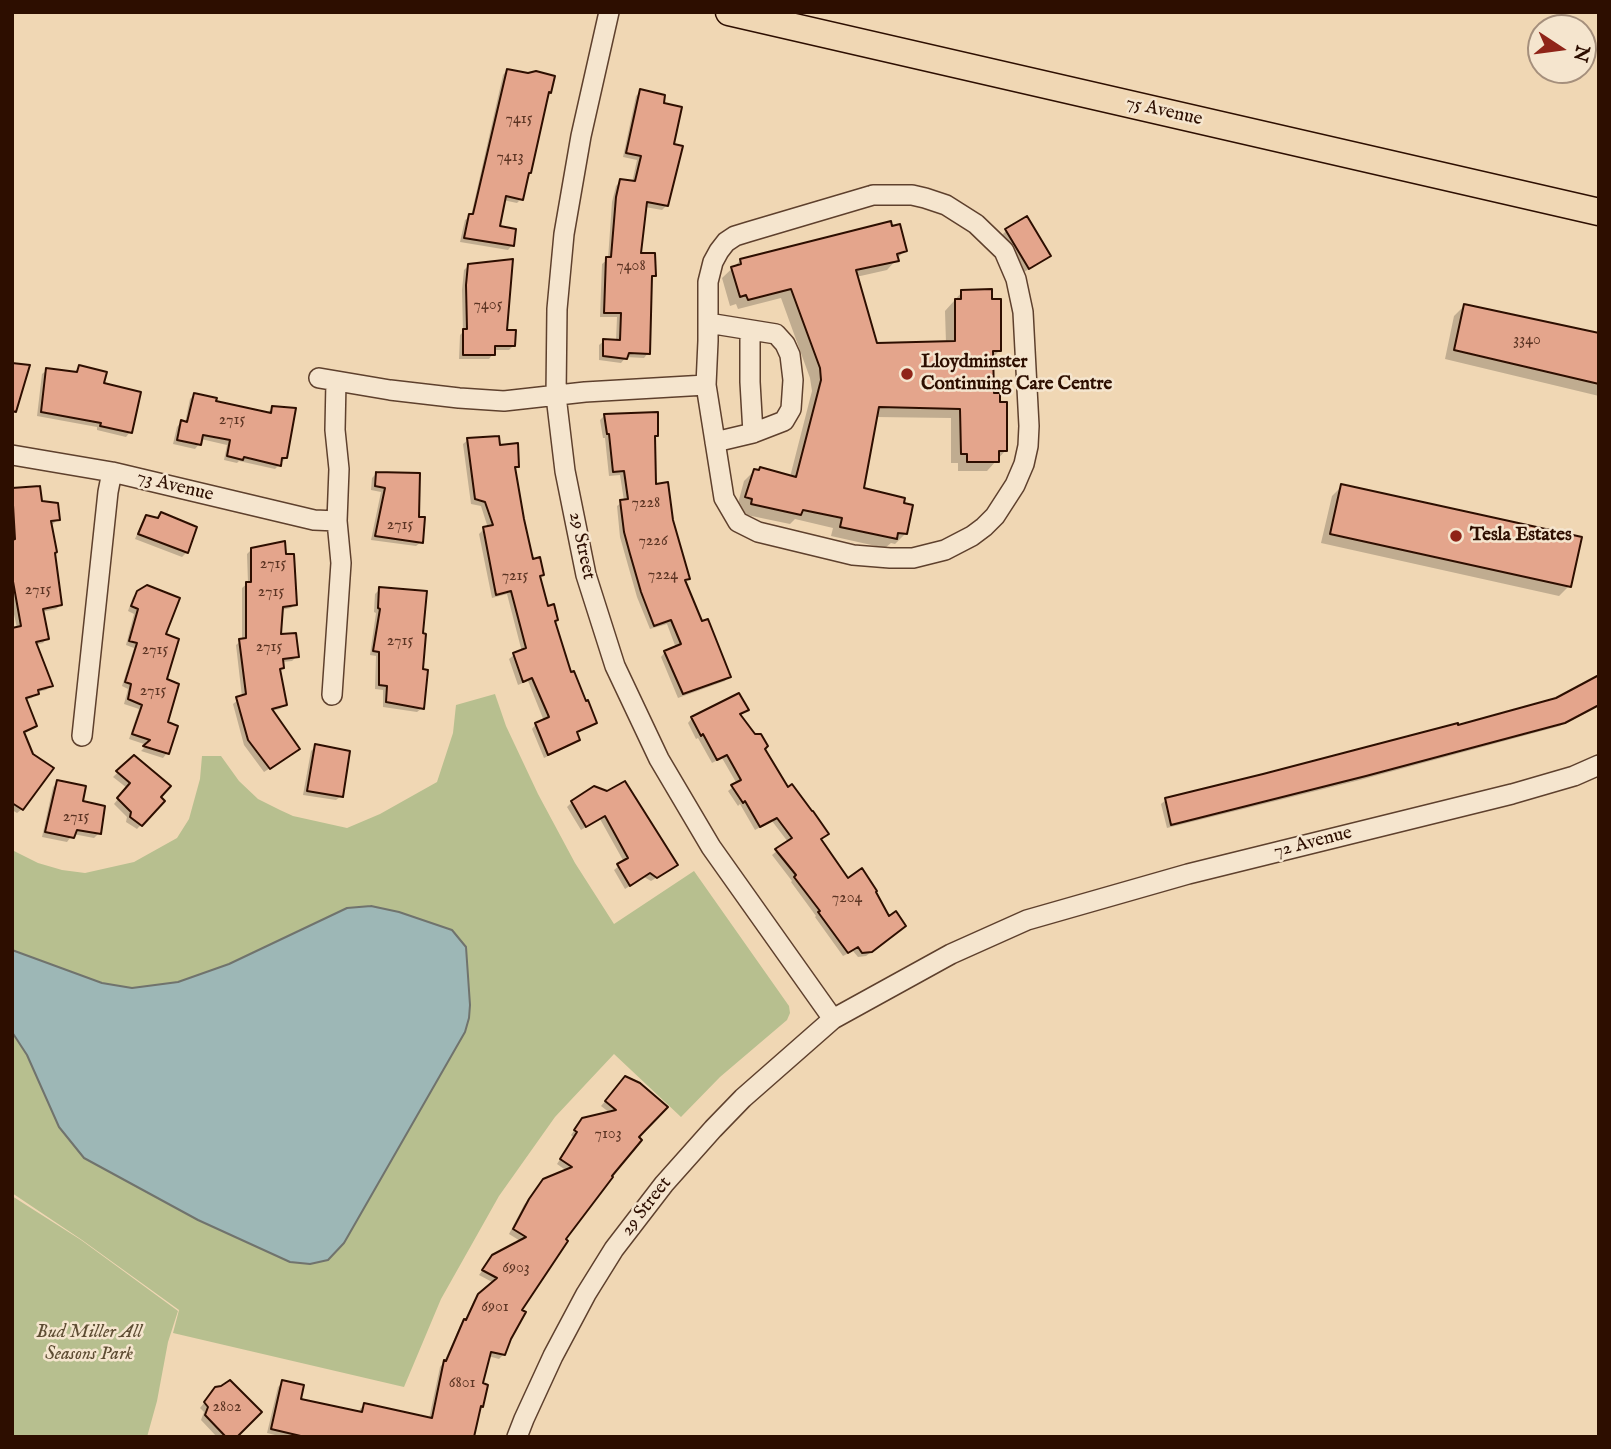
<!DOCTYPE html>
<html>
<head>
<meta charset="utf-8">
<style>
	body { margin:0 }
	#map { position:relative; width:1611px; height:1449px; overflow:hidden; background:#f0d7b4; font-family:"IM FELL English",serif }
	canvas { display:block }
	.frame { position:absolute; inset:0; border:14px solid #2d0e00; pointer-events:none }
	.north { position:absolute; left:1527px; top:14px; width:70px; height:70px; box-sizing:border-box; background:#f5e5ce; border:2px solid #a58f7c; border-radius:50%; rotate:103deg; font-size:19px; font-weight:700; line-height:28px; text-align:center; color:#2d0e00 }
	.north::after { content:''; display:block; margin:auto; width:24px; height:32px; background:#8f2418; clip-path:polygon(50% 0,100% 100%,50% 72%,0 100%) }
</style>
</head>
<body>
<div id="map">
<canvas width="1611" height="1449"></canvas>
<div class="frame"></div>
<div class="north">N</div>
</div>
<script>
const c = document.querySelector('canvas').getContext('2d');
c.lineJoin = 'round';
function fillPath(path, color) { c.fillStyle = color; c.fill(path, 'evenodd'); }
const toPath = rows => new Path2D(rows.map(r => 'M' + r).join(''));
function stroke(path, color, width, dash) { c.strokeStyle = color; c.lineWidth = width; c.lineCap = dash ? 'butt' : 'round'; c.setLineDash(dash || []); c.stroke(path); }
function label(font, color, halo, rows, align = 'center') {
  c.font = font + ' "IM FELL English",serif'; c.lineWidth = 5; c.setLineDash([]); c.textBaseline = 'middle'; c.strokeStyle = halo; c.fillStyle = color; for (const [text, x, y, turn = 0] of rows) {
    c.save(); c.translate(x, y); c.rotate((+turn || 0) * Math.PI / 180); c.textAlign = isNaN(turn) ? turn : align; if (halo) c.strokeText(text, 0, 0); c.fillText(text, 0, 0); c.restore();
  }
}
fillPath(toPath([
	[495,694,506,726,538,794,575,863,614,924,694,871,789,1006,790,1013,787,1020,720,1077,681,1117,614,1054,555,1117,499,1196,441,1299,404,1387,173,1333,179,1310,82,1240,12,1193,12,850,38,863,62,870,85,873,134,862,177,838,189,819,200,779,202,756,221,756,239,781,258,799,280,810,293,816,347,828,380,814,437,782,453,733,456,705],
	[12,1196,81,1240,178,1311,168,1342,157,1401,147,1437,12,1437]
]), '#b7bf8f');
const water = toPath([
	[371,906,399,912,452,930,466,947,470,1005,469,1018,465,1032,344,1243,328,1260,310,1264,290,1262,198,1220,84,1158,59,1127,27,1055,12,1032,12,950,102,983,132,988,178,982,229,964,347,908,371,906]
]);
fillPath(water, '#9db7b6');
stroke(water, '#70736d', 2);
fillPath(toPath([
	[507,70,549,92,547,94,521,199,517,203,503,200,498,228,512,245,508,250,460,242,465,220,471,216,503,75],
	[641,91,662,104,672,145,667,205,662,210,645,207,639,254,654,276,650,281,648,353,644,358,626,357,621,363,599,360,599,345,604,341,616,341,617,317,600,317,602,264,608,259,612,202,616,186,621,181,632,183,637,160,623,157,636,96],
	[1006,231,1044,260,1024,272,1002,235],
	[905,250,887,270,856,277,876,345,946,343,945,311,962,292,999,351,992,358,992,395,1005,451,987,471,958,471,958,463,951,463,951,418,876,417,862,490,905,534,895,544,891,543,885,548,831,536,833,528,795,519,790,524,742,514,743,509,737,507,744,481,754,471,790,477,812,391,810,378,781,298,738,309,736,304,730,306,722,278,741,260],
	[469,265,514,345,509,350,493,350,493,354,489,359,459,359,460,335,463,332,462,290,464,270],
	[1464,306,1599,335,1599,396,1445,359,1454,316],
	[79,367,102,385,130,432,126,437,97,430,97,427,37,416,42,374,47,370,75,372],
	[194,395,214,402,268,412,272,408,286,458,275,469,239,461,237,463,224,460,227,445,201,439,199,444,195,449,173,444,177,427,181,422,185,423,190,399],
	[605,415,657,436,653,439,655,486,671,520,688,578,684,582,701,624,729,676,725,681,678,698,661,657,665,652,676,648,667,624,650,629,637,597,620,537,617,506,624,501,620,475,609,476,605,438,603,438,600,420],
	[468,440,499,447,518,466,513,470,532,561,542,575,538,578,546,608,554,622,570,674,595,722,591,727,576,733,578,739,573,744,544,758,532,729,536,724,544,721,528,681,518,685,509,659,514,655,522,652,507,594,492,598,479,534,484,529,488,528,481,506,471,504,463,444],
	[376,474,417,518,421,542,416,546,371,540,381,492,371,490,372,478],
	[1342,486,1569,586,1559,596,1321,543,1332,496],
	[12,490,40,503,58,519,53,524,50,524,61,605,56,609,41,612,47,638,43,643,35,645,51,685,46,690,37,692,32,698,25,700,35,726,31,730,23,734,17,628,12,605],
	[146,517,194,528,187,552,182,557,135,539,142,522],
	[252,549,295,604,291,608,281,610,279,636,297,656,292,661,282,662,282,667,279,671,285,705,280,709,271,711,293,753,264,772,244,745,233,704,242,697,236,645,242,640,242,588,248,583,247,554],
	[380,589,421,671,422,708,417,712,383,707,383,690,375,689,376,656,370,655,376,613,374,612,375,594],
	[138,592,164,635,167,753,163,758,141,751,147,745,129,739,139,709,124,704,128,689,122,686,134,648,126,645,134,614,128,611,133,597],
	[1599,677,1599,705,1560,726,1360,780,1167,828,1161,804,1166,800,1556,700],
	[747,710,739,716,763,749,820,840,848,881,900,930,866,956,858,957,853,951,843,956,815,917,816,916,791,882,792,881,772,855,788,842,772,821,755,830,740,804,738,806,728,791,737,784,722,758,712,763,698,738,696,739,688,723,692,718],
	[316,746,341,796,336,800,303,795,311,751],
	[32,756,22,809,17,813,12,810,12,764],
	[134,757,159,797,163,801,137,829,126,822,127,817,114,804,127,788,113,777],
	[58,782,81,802,99,833,94,838,73,834,67,842,42,837,53,787],
	[607,793,675,865,671,869,651,881,644,877,625,889,614,870,624,862,600,819,581,830,567,807,572,802],
	[621,1083,636,1138,563,1240,520,1311,504,1354,499,1359,488,1356,481,1385,481,1406,478,1409,472,1437,283,1437,267,1433,278,1387,283,1382,299,1400,359,1414,360,1409,365,1404,429,1419,440,1367,444,1362,460,1326,464,1322,474,1300,494,1283,479,1275,493,1256,522,1242,509,1234,524,1205,539,1186,567,1171,557,1164,574,1138,571,1135,578,1125,610,1113,601,1106],
	[211,1394,235,1437,217,1437,201,1420,204,1412,200,1408]
]), '#0003');
const building = toPath([
	[507,69,528,73,536,71,555,76,551,93,549,92,531,173,529,173,523,200,506,196,500,226,516,229,514,246,464,238,469,214,473,214,507,69],
	[640,89,665,95,664,103,682,107,674,144,683,146,668,206,647,202,641,253,655,253,656,276,652,276,650,354,629,353,627,359,603,356,603,339,620,340,621,313,604,313,606,257,611,257,616,197,620,179,635,181,641,156,626,153,640,89],
	[1027,216,1051,256,1029,269,1005,229,1027,216],
	[891,221,892,226,900,224,907,251,897,254,899,261,856,270,877,343,955,341,955,299,961,299,961,290,992,289,992,299,1001,299,1001,351,993,351,994,393,1000,393,1000,402,1007,402,1007,451,999,451,999,462,967,462,967,454,961,454,960,409,879,407,864,488,905,498,904,503,913,505,907,534,898,533,897,539,840,527,842,518,803,510,801,515,751,504,752,499,745,497,754,469,759,470,760,467,796,477,821,380,820,368,791,289,748,300,746,295,740,297,731,267,741,264,740,259,891,221],
	[513,259,507,330,516,330,515,346,495,346,495,355,463,355,463,329,467,329,466,285,468,264,513,259],
	[1464,304,1599,333,1599,384,1454,350,1464,304],
	[12,363,30,365,16,412,12,411,12,363],
	[79,365,107,372,104,383,141,392,132,433,100,426,101,423,41,412,46,368,77,372,79,365],
	[194,393,217,398,216,401,271,413,272,406,296,408,287,458,282,458,281,466,244,457,243,460,227,456,230,440,203,435,201,445,177,440,181,420,187,422,194,393],
	[658,412,658,436,655,436,656,484,668,482,673,520,690,579,685,580,702,621,708,619,731,677,683,694,664,651,681,644,671,620,654,626,641,592,630,554,624,532,620,500,628,499,624,471,613,472,609,434,607,434,604,414,658,412],
	[499,436,500,445,518,443,519,467,515,467,524,519,533,559,540,557,544,575,540,576,548,606,554,604,558,620,555,621,571,672,574,671,586,701,588,700,597,723,577,732,580,740,548,755,535,723,549,717,532,678,523,682,513,653,526,648,511,591,496,595,483,527,493,525,485,502,475,499,467,438,499,436],
	[376,472,420,473,419,517,425,517,423,543,375,536,385,488,375,486,376,472],
	[1341,484,1582,537,1571,587,1330,534,1341,484],
	[40,486,42,501,58,503,60,520,51,521,57,552,55,553,62,605,43,609,49,639,36,642,53,686,38,690,39,694,26,698,37,726,24,732,33,754,54,768,23,810,12,803,12,628,21,626,12,576,12,540,15,539,12,488,40,486],
	[161,512,197,527,188,553,138,534,146,515,158,518,161,512],
	[285,541,286,554,294,554,297,605,283,607,281,634,296,633,299,657,283,659,284,668,280,669,287,705,272,709,300,749,270,769,248,740,236,697,246,694,239,639,246,638,246,582,251,582,251,548,285,541],
	[147,585,180,598,166,634,179,639,167,679,179,684,168,722,178,726,169,754,143,746,150,740,132,734,142,705,128,699,131,684,125,682,137,643,129,641,138,609,131,606,137,591,147,585],
	[379,587,427,591,423,633,426,634,423,669,428,670,424,709,386,702,387,686,379,685,379,652,373,651,380,609,378,608,379,587],
	[1599,675,1599,705,1565,723,1366,776,1171,825,1165,798,1263,774,1458,723,1458,725,1556,698,1599,675],
	[739,693,749,710,740,714,755,734,761,734,768,746,765,749,788,787,792,784,812,811,813,811,829,834,821,839,848,878,862,868,877,891,876,892,889,916,896,911,906,926,872,952,862,953,858,947,848,953,818,912,820,911,794,877,796,875,775,849,792,838,777,818,760,827,745,801,743,803,731,785,741,780,727,755,717,760,703,734,701,736,691,717,739,693],
	[315,744,350,751,343,797,307,791,315,744],
	[134,755,171,786,161,797,165,801,142,826,130,817,131,812,117,798,130,783,116,771,134,755],
	[57,780,86,786,83,801,105,806,101,834,77,830,74,838,45,832,57,780],
	[625,781,678,865,657,878,650,873,630,886,617,864,628,858,605,816,586,827,571,801,594,786,607,791,625,781],
	[625,1076,640,1083,668,1107,639,1137,642,1140,612,1176,613,1177,566,1239,568,1241,522,1310,526,1312,511,1339,505,1355,491,1352,483,1383,488,1385,483,1407,481,1406,474,1437,305,1437,271,1429,282,1380,304,1385,301,1399,362,1412,364,1403,432,1418,444,1360,446,1361,464,1319,466,1320,478,1294,497,1278,482,1270,492,1255,526,1237,513,1229,529,1199,543,1179,572,1167,560,1159,577,1132,574,1130,582,1118,616,1110,605,1101,625,1076],
	[230,1380,262,1412,237,1437,226,1437,205,1415,208,1407,204,1402,215,1387,221,1386,230,1380]
]);
fillPath(building, '#e4a58c');
stroke(building, '#2d0e00', 2);
const minor = toPath([
	[609,12,581,136,564,234,557,309,556,396,565,471,586,575,615,666,659,759,711,847,833,1019],
	[873,195,912,195,925,198,946,205,976,224,1004,251,1016,279,1023,312,1029,426,1028,446,1024,464,1015,485,995,516,984,527,972,536,945,550,913,558,890,558,853,555,758,532,738,522,724,498,706,385,708,341,708,282,713,262,719,251,726,242,735,236,748,232,873,195],
	[708,323,776,334,785,344,790,355,793,380,791,409,784,421,753,433,715,442],
	[750,330,750,382,753,433],
	[319,378,390,390,459,398,504,401,585,392,706,385],
	[12,455,112,472,314,520,337,521],
	[332,695,341,563,337,521,339,469,335,430,336,381],
	[82,736,108,492,112,472],
	[517,1437,524,1419,553,1356,586,1294,614,1249,664,1184,713,1129,743,1098,833,1019,951,954,1027,920,1188,874,1512,794,1574,776,1599,765]
]);
const major = toPath([
	[729,12,1599,212]
]);
stroke(minor, '#5e402d', 22);
stroke(major, '#2d0e00', 29);
stroke(minor, '#f5e5ce', 19);
stroke(major, '#f0d7b4', 26);
for (const [x, y, r, color] of [
	[907,374,7,"#8f2418"],
	[1456,536,7,"#8f2418"]
]) { const dot = new Path2D(); dot.arc(x, y, r, 0, 2 * Math.PI); c.fillStyle = color; c.fill(dot); stroke(dot, '#f5e5ce', 2.5); }
label('16px', '#5b3423', null, [
	["7415",519,120],
	["7413",510,158],
	["7408",631,267],
	["7405",488,306],
	["3340",1527,341],
	["2715",232,421],
	["7228",646,504],
	["2715",400,526],
	["7226",653,542],
	["2715",273,565],
	["7224",663,576],
	["7215",515,577],
	["2715",38,591],
	["2715",271,593],
	["2715",400,642],
	["2715",269,648],
	["2715",155,651],
	["2715",153,692],
	["2715",76,818],
	["7204",847,899],
	["7103",608,1135],
	["6903",516,1269],
	["6901",495,1308],
	["6801",462,1384],
	["2802",227,1408]
]);
label('19px', '#2d0e00', '#f5e5ce', [
	["75 Avenue",1164,112,13],
	["73 Avenue",175,487,14],
	["29 Street",581,546,78],
	["72 Avenue",1313,843,-14],
	["29 Street",647,1207,-52]
]);
label('bold 19px', '#2d0e00', '#f5e5ce', [
	["Lloydminster",921,363],
	["Continuing Care Centre",921,385],
	["Tesla Estates",1470,536]
], 'left');
label('italic 19px', '#5d4c32', '#f5e5ce', [
	["Bud Miller All",89,1333],
	["Seasons Park",89,1355]
]);
</script>
</body>
</html>
